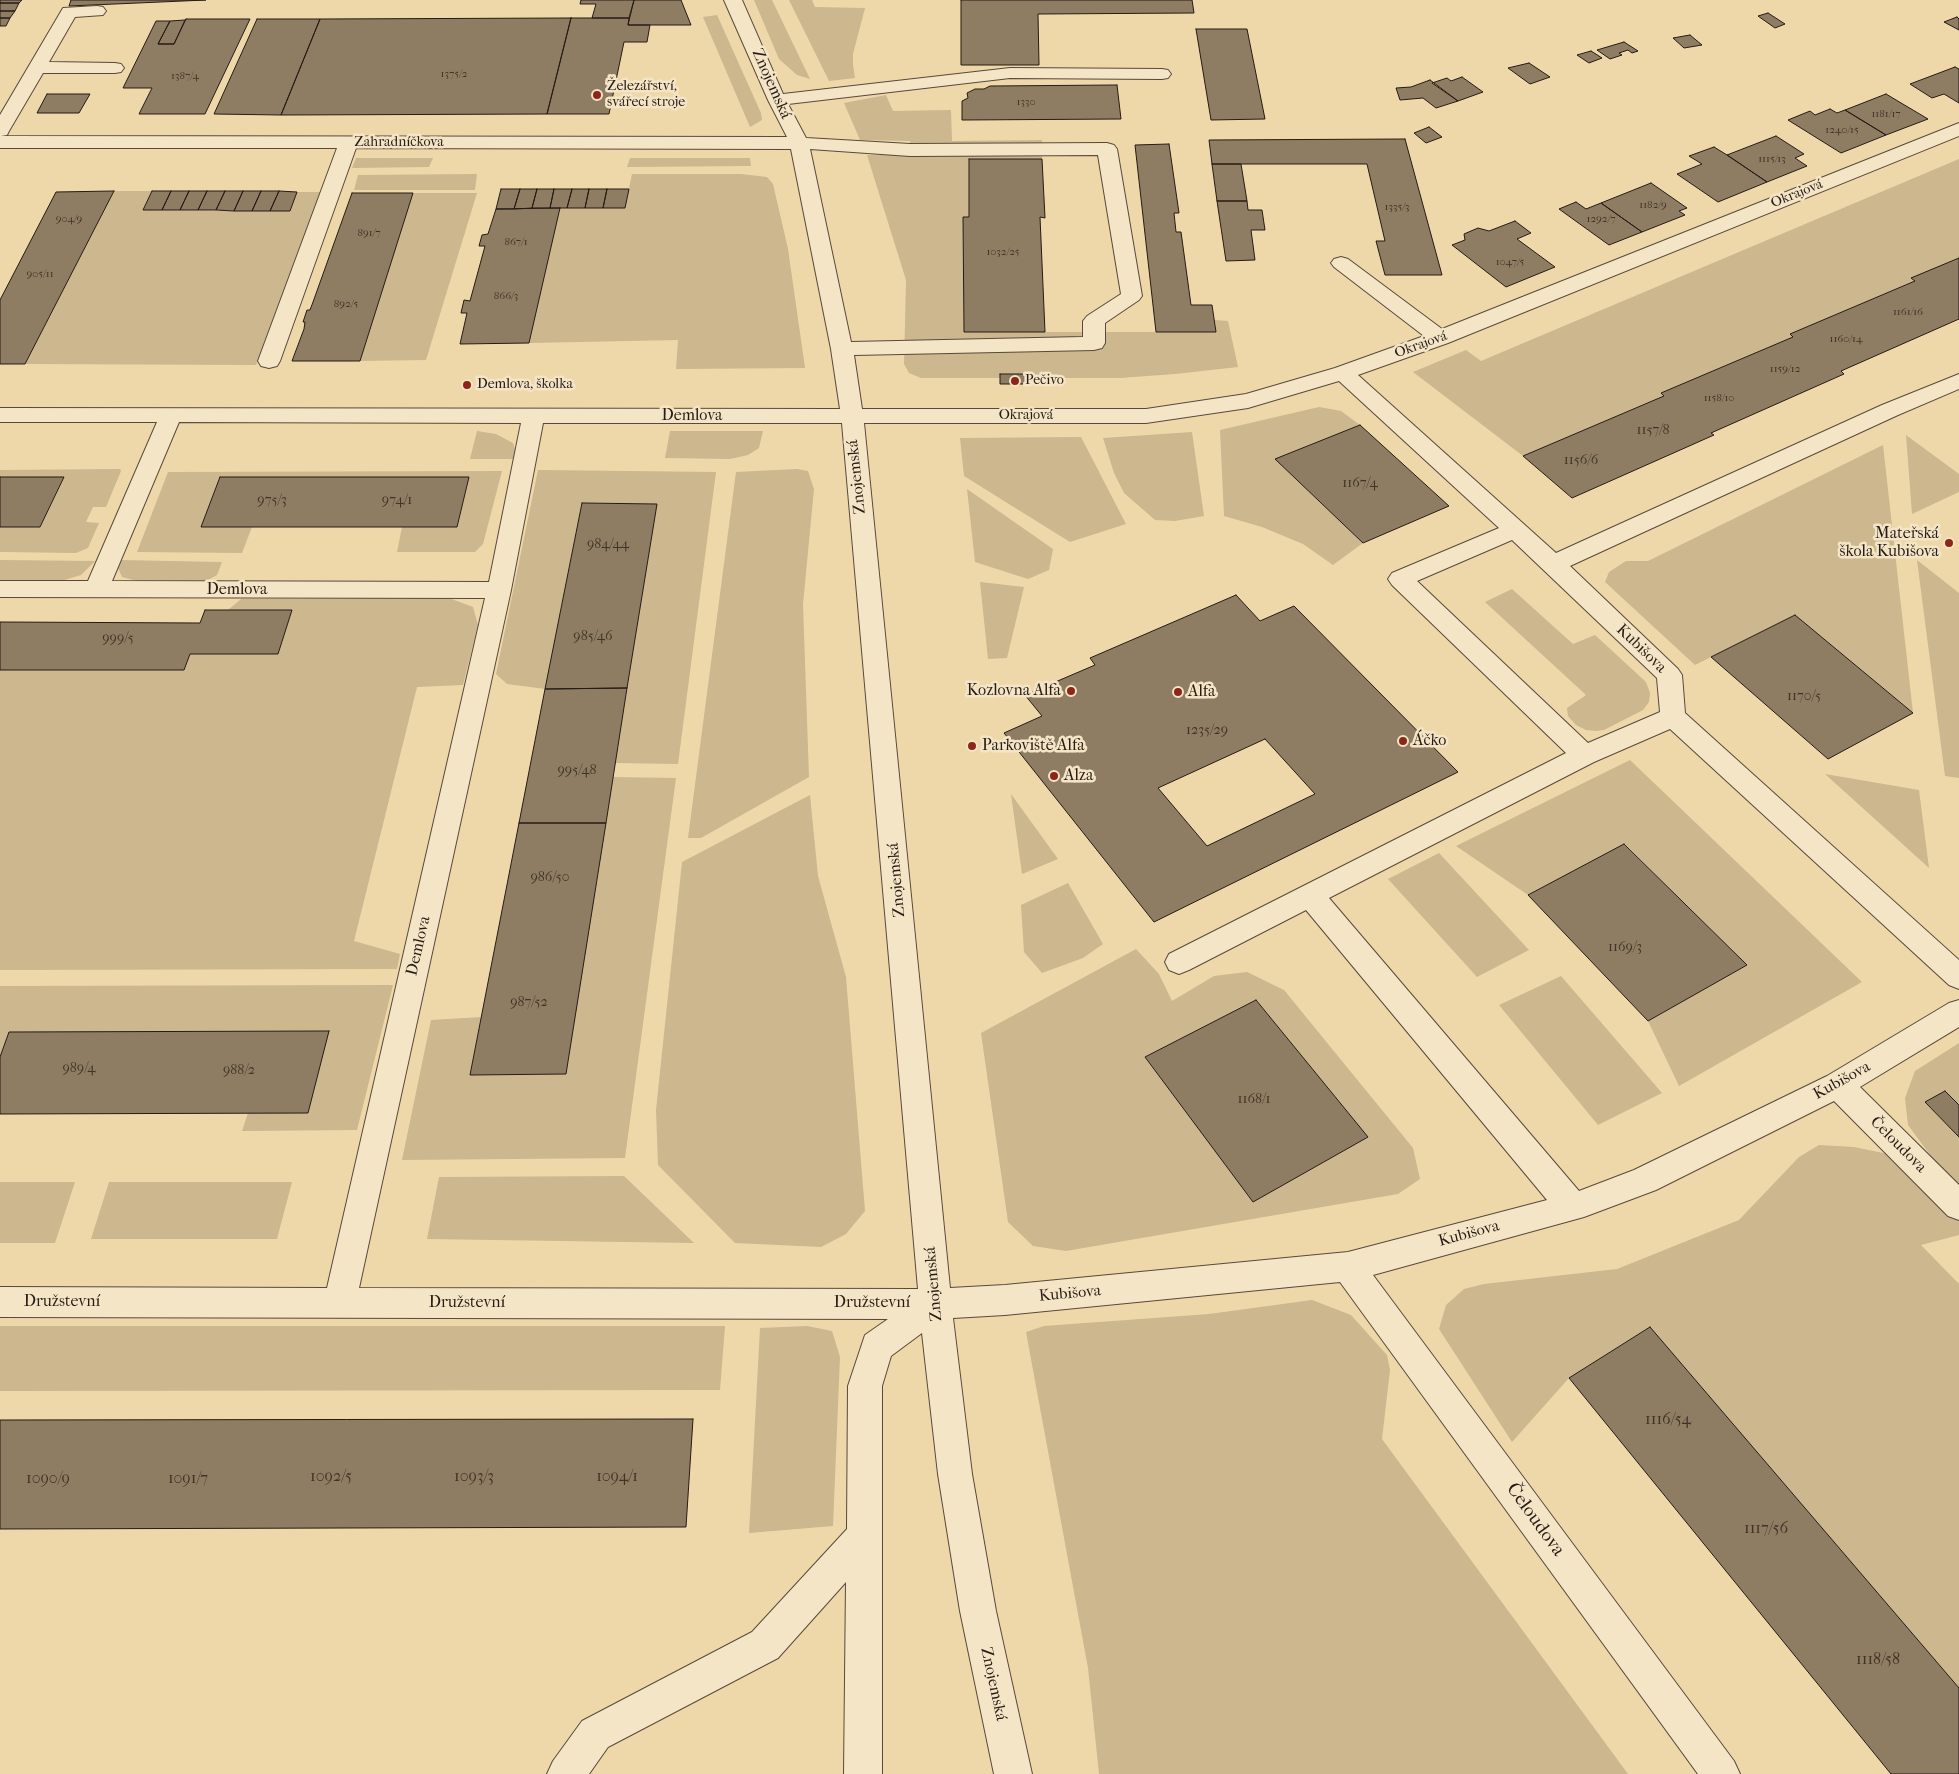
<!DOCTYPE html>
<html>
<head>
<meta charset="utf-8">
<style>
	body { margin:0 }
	canvas { display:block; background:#eed7a8 }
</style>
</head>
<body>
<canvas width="1959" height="1774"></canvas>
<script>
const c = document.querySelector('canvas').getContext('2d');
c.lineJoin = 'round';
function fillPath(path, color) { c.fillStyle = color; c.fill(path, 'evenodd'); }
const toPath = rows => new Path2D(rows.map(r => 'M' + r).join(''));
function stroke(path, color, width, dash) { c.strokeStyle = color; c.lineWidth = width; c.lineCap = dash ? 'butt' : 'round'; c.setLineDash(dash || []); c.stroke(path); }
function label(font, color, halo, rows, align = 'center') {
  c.font = font + ' "IM FELL French Canon",serif'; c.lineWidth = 5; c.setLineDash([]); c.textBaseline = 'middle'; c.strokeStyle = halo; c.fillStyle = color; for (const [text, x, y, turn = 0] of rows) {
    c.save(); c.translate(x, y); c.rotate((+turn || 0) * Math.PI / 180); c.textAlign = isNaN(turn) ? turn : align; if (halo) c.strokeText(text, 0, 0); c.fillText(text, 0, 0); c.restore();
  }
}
fillPath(toPath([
	[754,0,772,0,810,79,797,75,779,59],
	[789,0,812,0,815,7,865,8,853,54,853,65,855,78,829,81],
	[717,15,761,113,762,120,750,127,703,17],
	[886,95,893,111,951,110,952,141,1042,140,1042,159,969,159,969,217,963,218,964,332,1216,332,1215,320,1228,321,1238,367,1175,374,1120,378,921,378,909,373,904,364,906,280,867,155,910,155,910,141,860,140,844,103],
	[356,158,433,158,429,167,352,168],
	[630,158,750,158,751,166,627,167],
	[1959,159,1959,258,1912,278,1915,281,1790,334,1793,337,1661,393,1664,396,1523,456,1413,372,1466,350,1481,361],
	[477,174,475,190,354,190,358,175],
	[632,174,741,174,767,177,773,184,788,249,805,368,676,369,678,340,529,343,560,208,625,208],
	[114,191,152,191,143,210,234,211,289,211,297,192,324,192,256,365,25,364],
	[413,193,477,193,426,360,360,361],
	[1319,407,1341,411,1360,425,1276,459,1363,543,1333,565,1303,544,1262,527,1224,516,1220,430],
	[477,431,496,434,513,443,516,453,515,459,470,459],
	[670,431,763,431,759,448,748,455,730,459,665,458],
	[1192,432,1204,516,1175,521,1155,520,1124,493,1114,473,1103,438],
	[1906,435,1959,474,1959,492,1912,514],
	[1081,437,1126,524,1070,542,964,476,960,438],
	[1883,445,1913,713,1795,615,1695,665,1605,582,1609,572,1626,561,1648,561],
	[120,469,121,471,106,507,93,507,86,522,99,523,88,548,76,553,0,552,0,527,40,527,64,478,0,477,0,470],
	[797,469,808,471,814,489,803,604,809,777,701,838,688,838,736,472],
	[538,470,716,472,678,764,615,763,657,504,582,503,545,689,507,684,496,674],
	[502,471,483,544,475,552,397,552,402,527,457,527,469,477,221,477,201,527,252,527,242,553,137,552,168,472],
	[967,489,1053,549,1049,570,1028,579,975,562],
	[0,560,95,561,81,575,61,581,0,581],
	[120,560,222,562,217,575,208,580,137,581,122,577,117,566],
	[1917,560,1959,593,1959,778,1945,776],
	[980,582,1024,587,1007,658,988,659],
	[1512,589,1573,644,1595,635,1646,682,1650,693,1649,702,1643,710,1604,730,1596,731,1586,730,1576,725,1568,716,1567,708,1586,695,1485,602],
	[449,598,473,607,478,625,463,685,417,687,354,941,400,954,397,969,0,970,0,670,183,670,190,654,278,654,292,610,228,610,241,599],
	[1630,760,1862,982,1679,1086,1648,1021,1747,965,1625,844,1528,895,1456,846],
	[1825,774,1919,790,1929,868],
	[613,777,676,778,625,1158,402,1160,431,1020,481,1017,470,1075,566,1074],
	[1011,794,1058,859,1022,874],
	[810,795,818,876,846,977,865,1211,846,1234,821,1247,735,1243,658,1165,656,1110,682,862],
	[1439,853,1529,950,1477,977,1388,879],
	[1068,883,1103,944,1083,958,1042,973,1024,952,1021,905],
	[1136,949,1159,974,1172,1001,1214,976,1247,972,1284,990,1413,1148,1420,1179,1398,1194,1066,1251,1033,1246,1008,1222,981,1033],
	[1256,1000,1368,1137,1253,1202,1145,1057],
	[1561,976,1662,1093,1598,1125,1499,1005],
	[393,985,357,1130,242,1131,248,1113,308,1113,328,1031,10,1032,0,1056,0,986],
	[1959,1043,1959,1185,1936,1163,1908,1125,1905,1098,1915,1071],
	[1819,1145,1854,1147,1888,1154,1928,1189,1959,1221,1959,1235,1921,1245,1959,1284,1959,1688,1650,1327,1569,1378,1512,1442,1439,1329,1446,1305,1464,1289,1484,1284,1617,1269,1739,1220,1799,1157],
	[624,1176,694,1243,427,1239,439,1177],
	[0,1182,75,1182,55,1243,0,1243],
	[109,1182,292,1182,277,1239,91,1239],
	[1312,1300,1351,1315,1387,1355,1390,1370,1382,1439,1628,1774,1099,1774,1088,1668,1026,1332,1044,1326,1209,1314],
	[0,1326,725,1326,720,1390,0,1391],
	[807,1326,832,1331,840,1357,833,1526,749,1533,760,1328]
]), '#ccb78f');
const building = toPath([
	[0,0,22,0,19,3,0,3,0,0],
	[71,0,206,0,69,6,71,0],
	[581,0,634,0,629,18,592,18,596,4,580,4,581,0],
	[634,0,681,0,691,25,628,25,634,0],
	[961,0,1192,0,1194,13,1038,14,1039,65,961,65,961,0],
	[0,3,19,3,15,11,0,11,0,3],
	[0,11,15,11,10,18,0,18,0,11],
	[1768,13,1785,24,1775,28,1758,16,1768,13],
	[1957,17,1959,19,1959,30,1944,22,1957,17],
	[0,18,10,18,6,26,0,26,0,18],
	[571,18,547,114,281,115,320,19,571,18],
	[571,18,629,18,628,25,650,25,647,42,624,42,609,114,547,114,571,18],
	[186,19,250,19,205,114,139,114,152,88,123,88,156,21,170,21,158,44,174,44,186,19],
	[257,19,320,19,281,115,214,114,257,19],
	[185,20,174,44,158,44,170,21,185,20],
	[1196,29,1247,29,1265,119,1211,120,1196,29],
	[1690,35,1702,45,1684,48,1673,38,1690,35],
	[1624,42,1638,51,1632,53,1628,50,1619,53,1622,55,1610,59,1597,50,1624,42],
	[1591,51,1602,58,1589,63,1577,55,1591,51],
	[1529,63,1550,77,1530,84,1508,68,1529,63],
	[1955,67,1959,69,1959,103,1944,94,1932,98,1910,84,1955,67],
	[1462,77,1483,92,1458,101,1432,83,1447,78,1451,81,1462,77],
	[1430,80,1458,101,1436,108,1423,98,1400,100,1396,88,1411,87,1430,80],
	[1117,85,1121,119,962,120,962,101,968,98,967,93,975,89,984,89,990,86,1117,85],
	[47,94,90,94,79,113,37,113,47,94],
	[1886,94,1928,119,1886,135,1845,110,1886,94],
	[1830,109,1837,113,1845,110,1886,135,1841,153,1788,120,1810,111,1815,115,1830,109],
	[1429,127,1442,137,1426,143,1414,133,1429,127],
	[1776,136,1804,154,1795,158,1807,166,1767,182,1727,155,1776,136],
	[1405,139,1442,275,1385,275,1376,241,1385,241,1367,164,1212,164,1209,140,1405,139],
	[1169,144,1179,213,1174,213,1176,232,1181,232,1191,305,1212,305,1216,332,1156,332,1135,145,1169,144],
	[1714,147,1727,155,1767,182,1718,202,1677,174,1702,164,1689,156,1714,147],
	[969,159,1042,159,1045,218,1040,217,1045,332,964,332,963,217,969,217,969,159],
	[1212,164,1241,164,1247,201,1217,201,1212,164],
	[1651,183,1687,208,1679,211,1685,215,1642,232,1601,203,1651,183],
	[501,189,520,189,514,209,496,209,501,189],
	[520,189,537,189,532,208,514,209,520,189],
	[537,189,554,189,550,208,532,208,537,189],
	[554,189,572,189,567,208,550,208,554,189],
	[572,189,589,189,585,208,567,208,572,189],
	[589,189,607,189,603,208,585,208,589,189],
	[607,189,629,189,625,208,603,208,607,189],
	[114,191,25,364,0,364,0,300,56,192,114,191],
	[152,191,171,191,162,210,143,210,152,191],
	[171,191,189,191,180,210,162,210,171,191],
	[189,191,207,191,198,210,180,210,189,191],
	[207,191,225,191,216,210,198,210,207,191],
	[225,191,243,191,234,211,216,210,225,191],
	[243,191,261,191,252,211,234,211,243,191],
	[261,191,279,191,270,211,252,211,261,191],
	[279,191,297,192,290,211,270,211,279,191],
	[352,193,413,193,360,361,292,361,304,329,305,322,303,322,307,310,310,310,313,302,352,193],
	[1217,201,1247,201,1248,210,1262,210,1265,230,1251,230,1255,260,1226,261,1217,201],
	[1576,202,1586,209,1601,203,1642,232,1609,245,1559,209,1576,202],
	[560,208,529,343,460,344,467,313,461,313,464,300,470,301,485,246,479,246,482,235,488,234,496,209,560,208],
	[1515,221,1531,233,1517,239,1555,267,1506,287,1452,245,1465,240,1464,234,1478,228,1489,231,1515,221],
	[1959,258,1959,319,1841,371,1844,374,1711,433,1714,435,1572,498,1523,456,1664,396,1661,393,1793,337,1790,334,1915,281,1911,278,1959,258],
	[1000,374,1029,374,1030,384,1000,384,1000,374],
	[1360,425,1449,506,1363,543,1275,459,1360,425],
	[0,477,64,477,40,527,0,527,0,477],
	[220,477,469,477,457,527,201,527,220,477],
	[582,503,657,504,627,688,545,689,582,503],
	[1236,595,1260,621,1294,606,1458,772,1154,922,1004,733,1042,716,1025,695,1095,665,1090,658,1236,595],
	[1265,739,1315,794,1207,846,1158,788,1265,739],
	[205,610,292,610,278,654,190,654,184,670,0,670,0,622,200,623,205,610],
	[1795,615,1913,713,1828,759,1711,657,1795,615],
	[627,688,606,823,519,823,545,689,627,688],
	[519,823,606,823,566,1074,470,1075,519,823],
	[1624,844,1747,965,1648,1021,1528,895,1624,844],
	[1256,1000,1368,1137,1253,1202,1145,1057,1256,1000],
	[329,1031,308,1113,0,1114,0,1057,9,1032,329,1031],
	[1945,1091,1959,1105,1959,1137,1925,1102,1945,1091],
	[1650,1327,1959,1688,1959,1774,1891,1774,1569,1378,1650,1327],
	[693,1419,686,1527,0,1529,0,1420,693,1419]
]);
fillPath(building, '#8e7d62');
stroke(building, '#261b16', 1);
const minor = toPath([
	[724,0,742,0,783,94,1010,68,1162,69,1168,70,1171,74,1168,78,1162,79,1010,78,788,104,806,138,910,144,1107,143,1114,145,1117,149,1142,296,1139,300,1105,323,1105,343,1102,348,1094,350,854,355,862,409,1146,409,1246,394,1335,368,1424,336,1334,267,1331,263,1334,259,1341,257,1348,259,1442,329,1959,123,1959,136,1448,343,1358,375,1556,553,1882,405,1959,374,1959,389,1898,415,1570,566,1678,669,1682,675,1685,713,1959,960,1959,989,1949,985,1670,729,1594,762,1329,898,1579,1191,1634,1170,1827,1076,1949,1003,1959,1000,1959,1027,1860,1087,1959,1185,1959,1220,1948,1216,1834,1101,1656,1190,1584,1217,1373,1275,1734,1761,1740,1774,1698,1774,1340,1282,1005,1315,953,1318,972,1474,996,1611,1032,1774,994,1774,960,1611,938,1474,922,1333,891,1356,882,1386,882,1774,844,1774,846,1582,778,1658,608,1747,589,1774,547,1774,553,1761,582,1721,752,1632,847,1529,848,1386,865,1335,888,1319,0,1317,0,1287,327,1288,485,598,0,597,0,581,88,581,157,422,0,422,0,408,840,409,831,349,791,149,356,148,280,361,277,366,269,368,261,366,258,361,337,148,0,148,0,115,63,8,97,6,103,7,106,11,103,15,75,17,49,62,115,63,121,64,124,68,121,72,115,73,43,73,9,131,7,135,1,136,787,137,768,100,724,0],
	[810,149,910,156,1098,155,1121,294,1087,316,1083,321,1083,337,851,342,810,149],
	[1339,381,1499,528,1392,573,1388,579,1392,585,1566,753,1169,954,1165,962,1169,970,1179,974,1189,970,1306,910,1547,1200,1348,1252,1005,1285,950,1288,864,423,1146,423,1248,408,1339,381],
	[179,422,521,423,489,582,112,581,179,422],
	[543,423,842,423,918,1289,359,1288,511,590,543,423],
	[1512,540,1657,678,1660,712,1588,743,1417,581,1512,540]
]);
stroke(minor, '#584a3a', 2);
fillPath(minor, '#f4e5c6');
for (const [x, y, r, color] of [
	[597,95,5,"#8f2418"],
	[1015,381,5,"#8f2418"],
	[467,385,5,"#8f2418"],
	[1949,543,5,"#8f2418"],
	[1071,691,5,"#8f2418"],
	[1178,692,5,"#8f2418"],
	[1403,741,5,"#8f2418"],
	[972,746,5,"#8f2418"],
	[1054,776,5,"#8f2418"]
]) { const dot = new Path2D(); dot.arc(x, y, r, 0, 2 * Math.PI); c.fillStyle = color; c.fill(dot); stroke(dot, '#f4e5c6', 2); }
label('11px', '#403429', null, [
	["1375/2",454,74],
	["1387/4",185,76],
	["1330",1026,102],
	["1181/17",1886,114],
	["1240/15",1842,130],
	["1115/13",1772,159],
	["1182/9",1653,205],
	["1335/3",1397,207],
	["904/9",69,219],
	["1292/7",1601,219],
	["891/7",369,233],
	["867/1",516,242],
	["1032/25",1003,252],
	["1047/5",1510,262],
	["905/11",40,274],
	["866/3",506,296],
	["892/5",346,304],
	["1161/16",1908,312],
	["1160/14",1846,339],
	["1159/12",1785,369],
	["1158/10",1719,398]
]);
label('14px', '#261b16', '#f4e5c6', [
	["Železářství,",607,87],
	["svářecí stroje",607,103],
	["Pečivo",1025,381],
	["Demlova, školka",477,385]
], 'left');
label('14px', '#261b16', '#f4e5c6', [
	["Zahradníčkova",399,143],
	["Okrajová",1797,194,-22],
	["Okrajová",1421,345,-20],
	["Okrajová",1026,416]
]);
label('14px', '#403429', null, [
	["1157/8",1653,431],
	["1156/6",1581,461],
	["1167/4",1360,484],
	["975/3",272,501],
	["974/1",397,501],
	["984/44",608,545],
	["985/46",593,637],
	["999/5",118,639],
	["1170/5",1804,697],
	["1235/29",1207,731],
	["995/48",577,771],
	["986/50",550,878],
	["1169/3",1625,948],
	["987/52",529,1003],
	["989/4",79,1069],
	["988/2",239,1071],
	["1168/1",1254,1100]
]);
label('16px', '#261b16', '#f4e5c6', [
	["Znojemská",771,84,66],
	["Demlova",692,416],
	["Znojemská",857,477,-96],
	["Demlova",237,590],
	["Kubišova",1641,649,44],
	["Znojemská",897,880,-95],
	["Demlova",419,946,-77],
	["Kubišova",1842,1081,-29],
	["Čeloudova",1898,1145,45],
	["Kubišova",1469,1234,-15],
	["Znojemská",934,1284,-95],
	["Kubišova",1070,1294,-5],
	["Družstevní",62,1302],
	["Družstevní",467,1303],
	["Družstevní",872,1303],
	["Znojemská",993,1684,78]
]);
label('16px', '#261b16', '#f4e5c6', [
	["Mateřská",1939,534,"right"],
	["škola Kubišova",1939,552,"right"],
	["Kozlovna Alfa",1061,691,"right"],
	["Alfa",1188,692],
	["Áčko",1413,741],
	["Parkoviště Alfa",982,746],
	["Alza",1064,776]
], 'left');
label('16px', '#403429', null, [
	["1116/54",1668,1420],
	["1092/5",331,1477],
	["1093/3",474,1477],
	["1094/1",617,1477],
	["1090/9",48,1479],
	["1091/7",188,1479],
	["1117/56",1766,1529],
	["1118/58",1878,1660]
]);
label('19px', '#261b16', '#f4e5c6', [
	["Čeloudova",1535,1520,54]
]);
</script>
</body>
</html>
